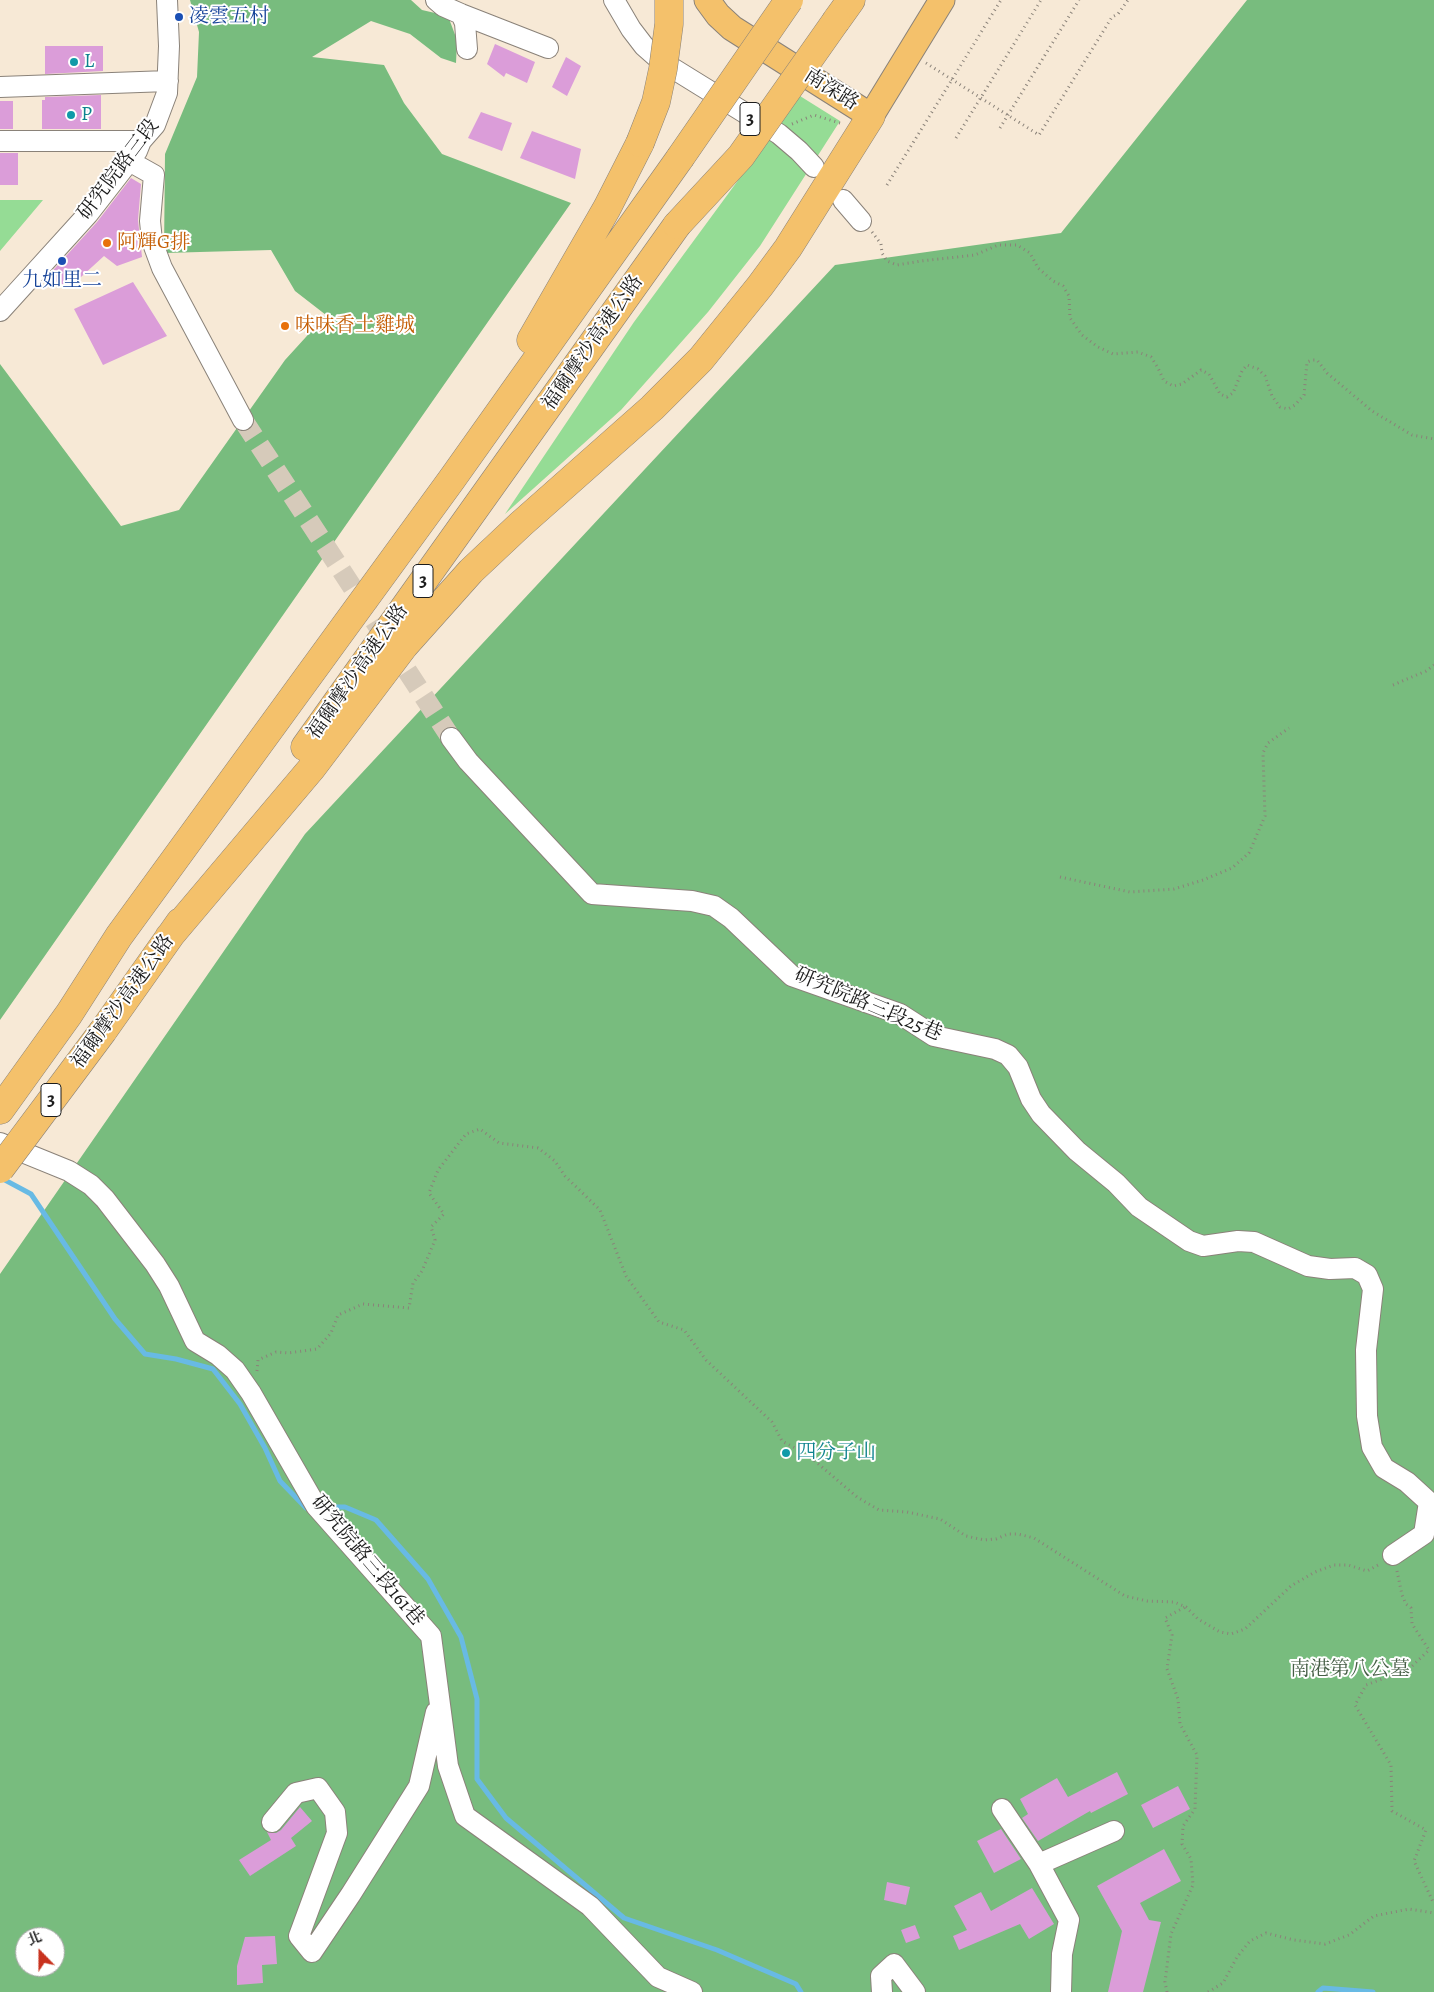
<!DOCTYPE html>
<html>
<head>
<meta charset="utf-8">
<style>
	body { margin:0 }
	#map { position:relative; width:1434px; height:1992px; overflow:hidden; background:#f7e9d6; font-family:Alegreya,"Noto Serif TC",serif }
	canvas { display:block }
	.north { position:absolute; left:15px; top:1927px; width:50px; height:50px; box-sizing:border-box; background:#fff; border:1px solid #a4a4a4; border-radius:50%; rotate:338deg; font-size:14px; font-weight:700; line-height:20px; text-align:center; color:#1c1c1c }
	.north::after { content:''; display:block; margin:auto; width:18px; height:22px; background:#c8321e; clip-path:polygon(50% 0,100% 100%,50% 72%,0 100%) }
</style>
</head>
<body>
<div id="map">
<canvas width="1434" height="1992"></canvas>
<div class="north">北</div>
</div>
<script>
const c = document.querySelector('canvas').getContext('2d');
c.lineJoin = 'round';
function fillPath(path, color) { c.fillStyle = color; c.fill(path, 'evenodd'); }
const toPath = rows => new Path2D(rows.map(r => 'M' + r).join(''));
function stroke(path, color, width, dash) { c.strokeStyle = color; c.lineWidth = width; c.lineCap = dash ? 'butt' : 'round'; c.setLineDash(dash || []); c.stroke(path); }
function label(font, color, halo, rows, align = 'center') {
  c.font = font + ' Alegreya,"Noto Serif TC",serif'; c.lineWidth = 4; c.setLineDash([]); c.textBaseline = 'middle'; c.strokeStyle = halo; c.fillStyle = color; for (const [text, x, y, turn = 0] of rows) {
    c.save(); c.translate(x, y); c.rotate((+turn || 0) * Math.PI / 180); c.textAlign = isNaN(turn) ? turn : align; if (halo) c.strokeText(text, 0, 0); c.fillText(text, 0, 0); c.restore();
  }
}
fillPath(toPath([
	[800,96,840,121,760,246,708,312,621,410,505,514,634,322],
	[0,200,43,200,0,251]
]), '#95dc95');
fillPath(toPath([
	[190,0,411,0,422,10,448,16,457,40,456,63,441,58,410,34,371,21,312,57,384,65,404,103,442,154,571,203,0,1020,0,364,121,526,179,510,285,360,326,315,295,291,271,250,164,253,165,154,197,77,199,32],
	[1247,0,1434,0,1434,1992,0,1992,0,1274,305,834,835,265,1061,233],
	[25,1937,55,1937,55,1967,25,1967]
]), '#78bc7e');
stroke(toPath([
	[1,1178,31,1194,115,1319,145,1354,176,1359,213,1369,240,1404,265,1448,280,1481,306,1508],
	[334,1507,345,1507,376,1520,428,1579,461,1637,477,1699,477,1779,506,1818,624,1918,717,1950,796,1984,801,1992],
	[1318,1992,1323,1988,1373,1992]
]), '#68bae4', 5);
fillPath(toPath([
	[495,44,535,62,527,83,506,73,504,77,487,64],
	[45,46,103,46,103,71,45,74],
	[566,57,581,66,567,96,552,87],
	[101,95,101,129,42,129,42,100,45,100,45,97],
	[0,101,13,101,13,129,0,129],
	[481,112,512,123,502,151,468,138],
	[532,131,581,149,575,179,520,158],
	[0,153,18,153,18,185,0,185],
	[131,178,141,184,138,220,142,257,117,266,104,256,70,287,46,278,97,222],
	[133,282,167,336,103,365,74,309],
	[1117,1772,1128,1794,1091,1813,1090,1811,1038,1841,1022,1818,1028,1814,1020,1799,1057,1778,1068,1797],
	[1178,1786,1190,1809,1153,1828,1141,1805],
	[300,1807,312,1821,291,1838,296,1846,250,1876,239,1860,271,1840,267,1832,276,1833,281,1830],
	[1001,1829,1021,1859,994,1873,977,1841],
	[1164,1849,1181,1881,1140,1903,1149,1920,1161,1922,1143,1992,1108,1992,1122,1931,1097,1886],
	[887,1882,910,1887,906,1905,884,1900],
	[1032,1888,1054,1924,1029,1939,1020,1924,959,1950,953,1936,967,1930,954,1906,981,1892,991,1911],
	[915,1925,920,1938,906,1943,901,1930],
	[275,1936,277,1964,262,1965,263,1983,237,1985,237,1966,245,1937]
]), '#db9dd9');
stroke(toPath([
	[243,420,451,738]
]), '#d6caba', 20, [20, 10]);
const minor = toPath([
	[436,0,443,6,461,14,548,48],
	[614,0,631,29,644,46,661,61,779,134,799,151,814,167],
	[461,14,465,23,467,49],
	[0,87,168,81],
	[0,141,141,141],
	[129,161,154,175,150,221,152,241,162,268,243,420],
	[843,200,861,221],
	[0,311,88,214,137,151,141,141,155,125,167,93,169,46,167,0],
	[451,738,468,761,592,894,692,901,714,906,731,918,792,976,900,1014,934,1036,995,1049,1008,1055,1018,1067,1031,1099,1041,1114,1077,1151,1116,1183,1139,1207,1189,1241,1203,1246,1238,1241,1254,1242,1308,1266,1330,1269,1355,1268,1367,1275,1373,1289,1366,1350,1367,1416,1372,1447,1384,1468,1407,1482,1429,1502,1424,1534,1393,1555],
	[0,1143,69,1171,91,1185,105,1199,155,1264,169,1286,195,1341,218,1355,235,1370,251,1393,316,1506,431,1636,448,1766,465,1816,590,1906,658,1977,692,1992],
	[1002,1809,1039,1864,1069,1920,1062,1954,1061,1992],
	[272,1822,296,1793,318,1788,335,1812,337,1833,299,1936,312,1952,351,1894,419,1786,436,1712],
	[1039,1864,1114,1831],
	[882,1992,881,1976,894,1964,915,1992]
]);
const major = toPath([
	[707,0,718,15,732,28,871,116,942,0]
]);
const highway = toPath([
	[836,21,851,0],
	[531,340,607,208,640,143],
	[305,747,677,225],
	[169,937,311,769,404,646,471,571,521,524,652,408,701,359,760,286,788,248,871,116],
	[103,1031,180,922],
	[0,1110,69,1014,119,936,452,479,680,158]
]);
stroke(minor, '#8a8279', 22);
stroke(major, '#8a8279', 27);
stroke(highway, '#8a8279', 29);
stroke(toPath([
	[926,63,1039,135,1112,17,1118,14,1128,0],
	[792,124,814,115,843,124],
	[1000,128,1079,0],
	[956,138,1041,0],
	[887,185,1001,0],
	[872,232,881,244,882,253,887,261,897,265,921,261,975,255,998,245,1017,245,1030,253,1038,268,1053,281,1063,286,1069,296,1070,318,1082,335,1098,347,1113,354,1138,352,1151,357,1158,368,1164,381,1173,386,1182,384,1201,370,1209,374,1220,394,1227,397,1233,393,1242,371,1247,365,1258,369,1265,376,1272,396,1280,407,1288,409,1295,405,1304,395,1307,362,1312,360,1317,360,1327,373,1372,411,1412,435,1434,439],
	[1393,685,1426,671,1434,665],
	[1060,877,1130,892,1174,889,1203,880,1232,868,1249,853,1265,816,1263,753,1268,743,1289,728],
	[257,1371,258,1360,276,1352,288,1353,317,1349,331,1333,338,1315,363,1304,409,1308,413,1283,422,1271,435,1240,431,1227,444,1214,429,1193,438,1170,466,1134,480,1129,499,1143,538,1148,555,1161,565,1176,600,1210,626,1276,659,1322,684,1330,706,1360,772,1422,782,1441,808,1455,857,1497,879,1510,907,1512,940,1519,966,1536,984,1540,996,1539,1008,1534,1018,1534,1034,1538,1125,1596,1147,1601,1174,1602,1186,1607,1198,1619,1220,1632,1231,1634,1245,1629,1291,1586,1315,1572,1334,1565,1348,1565,1367,1571,1380,1564],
	[1397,1571,1402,1595,1406,1604,1411,1608,1412,1624,1429,1650,1409,1669,1366,1685,1355,1705,1391,1765,1392,1811,1426,1830,1414,1861,1434,1904],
	[1167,1992,1165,1982,1171,1934,1193,1885,1191,1859,1182,1844,1183,1826,1195,1809,1197,1755,1180,1724,1178,1699,1167,1669,1172,1635,1165,1618,1185,1607],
	[1208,1992,1223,1983,1237,1957,1250,1941,1266,1933,1294,1940,1325,1944,1349,1935,1374,1916,1409,1909,1434,1913]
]), '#8a8279', 3, [1, 4]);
stroke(minor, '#fff', 20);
stroke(major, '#f4c16b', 25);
stroke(highway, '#f4c16b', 28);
const highwayBridge = toPath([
	[640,143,656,102,663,69,669,24,669,0],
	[680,158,789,0],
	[677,225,741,156,836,21],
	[0,1169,103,1031]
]);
stroke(highwayBridge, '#8a8279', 29, []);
stroke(highwayBridge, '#f4c16b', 28);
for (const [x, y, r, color] of [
	[179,17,5,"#1a4fb4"],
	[74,62,5,"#0f9aa8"],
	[71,115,5,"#0f9aa8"],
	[107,243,5,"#e8710a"],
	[62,261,5,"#1a4fb4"],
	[285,326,5,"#e8710a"],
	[786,1453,5,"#0f9aa8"]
]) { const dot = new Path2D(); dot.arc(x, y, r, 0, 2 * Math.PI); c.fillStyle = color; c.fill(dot); stroke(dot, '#fff', 2); }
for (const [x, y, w] of [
	[750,119,20],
	[423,581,20],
	[51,1100,20]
]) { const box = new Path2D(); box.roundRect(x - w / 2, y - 16.5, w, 33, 4); c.fillStyle = '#fff'; c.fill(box); stroke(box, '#1c1c1c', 1); }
label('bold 19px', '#1c1c1c', null, [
	["3",750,119],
	["3",423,581],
	["3",51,1100]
]);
label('20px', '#164399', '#fff', [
	["凌雲五村",189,17],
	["九如里二",62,281,"center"]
], 'left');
label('20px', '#0d838f', '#fff', [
	["L",84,62],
	["P",81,115],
	["四分子山",796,1453]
], 'left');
label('20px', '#1c1c1c', '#fff', [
	["南深路",831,90,32],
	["研究院路三段",119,170,-53],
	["福爾摩沙高速公路",593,343,-55],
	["福爾摩沙高速公路",358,672,-55],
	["福爾摩沙高速公路",123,1002,-54],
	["研究院路三段25巷",868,1005,23],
	["研究院路三段161巷",367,1561,50]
]);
label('20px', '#c56008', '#fff', [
	["阿輝G排",117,243],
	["味味香土雞城",295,326]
], 'left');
label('20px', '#465f46', '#fff', [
	["南港第八公墓",1350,1670]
]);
</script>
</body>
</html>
